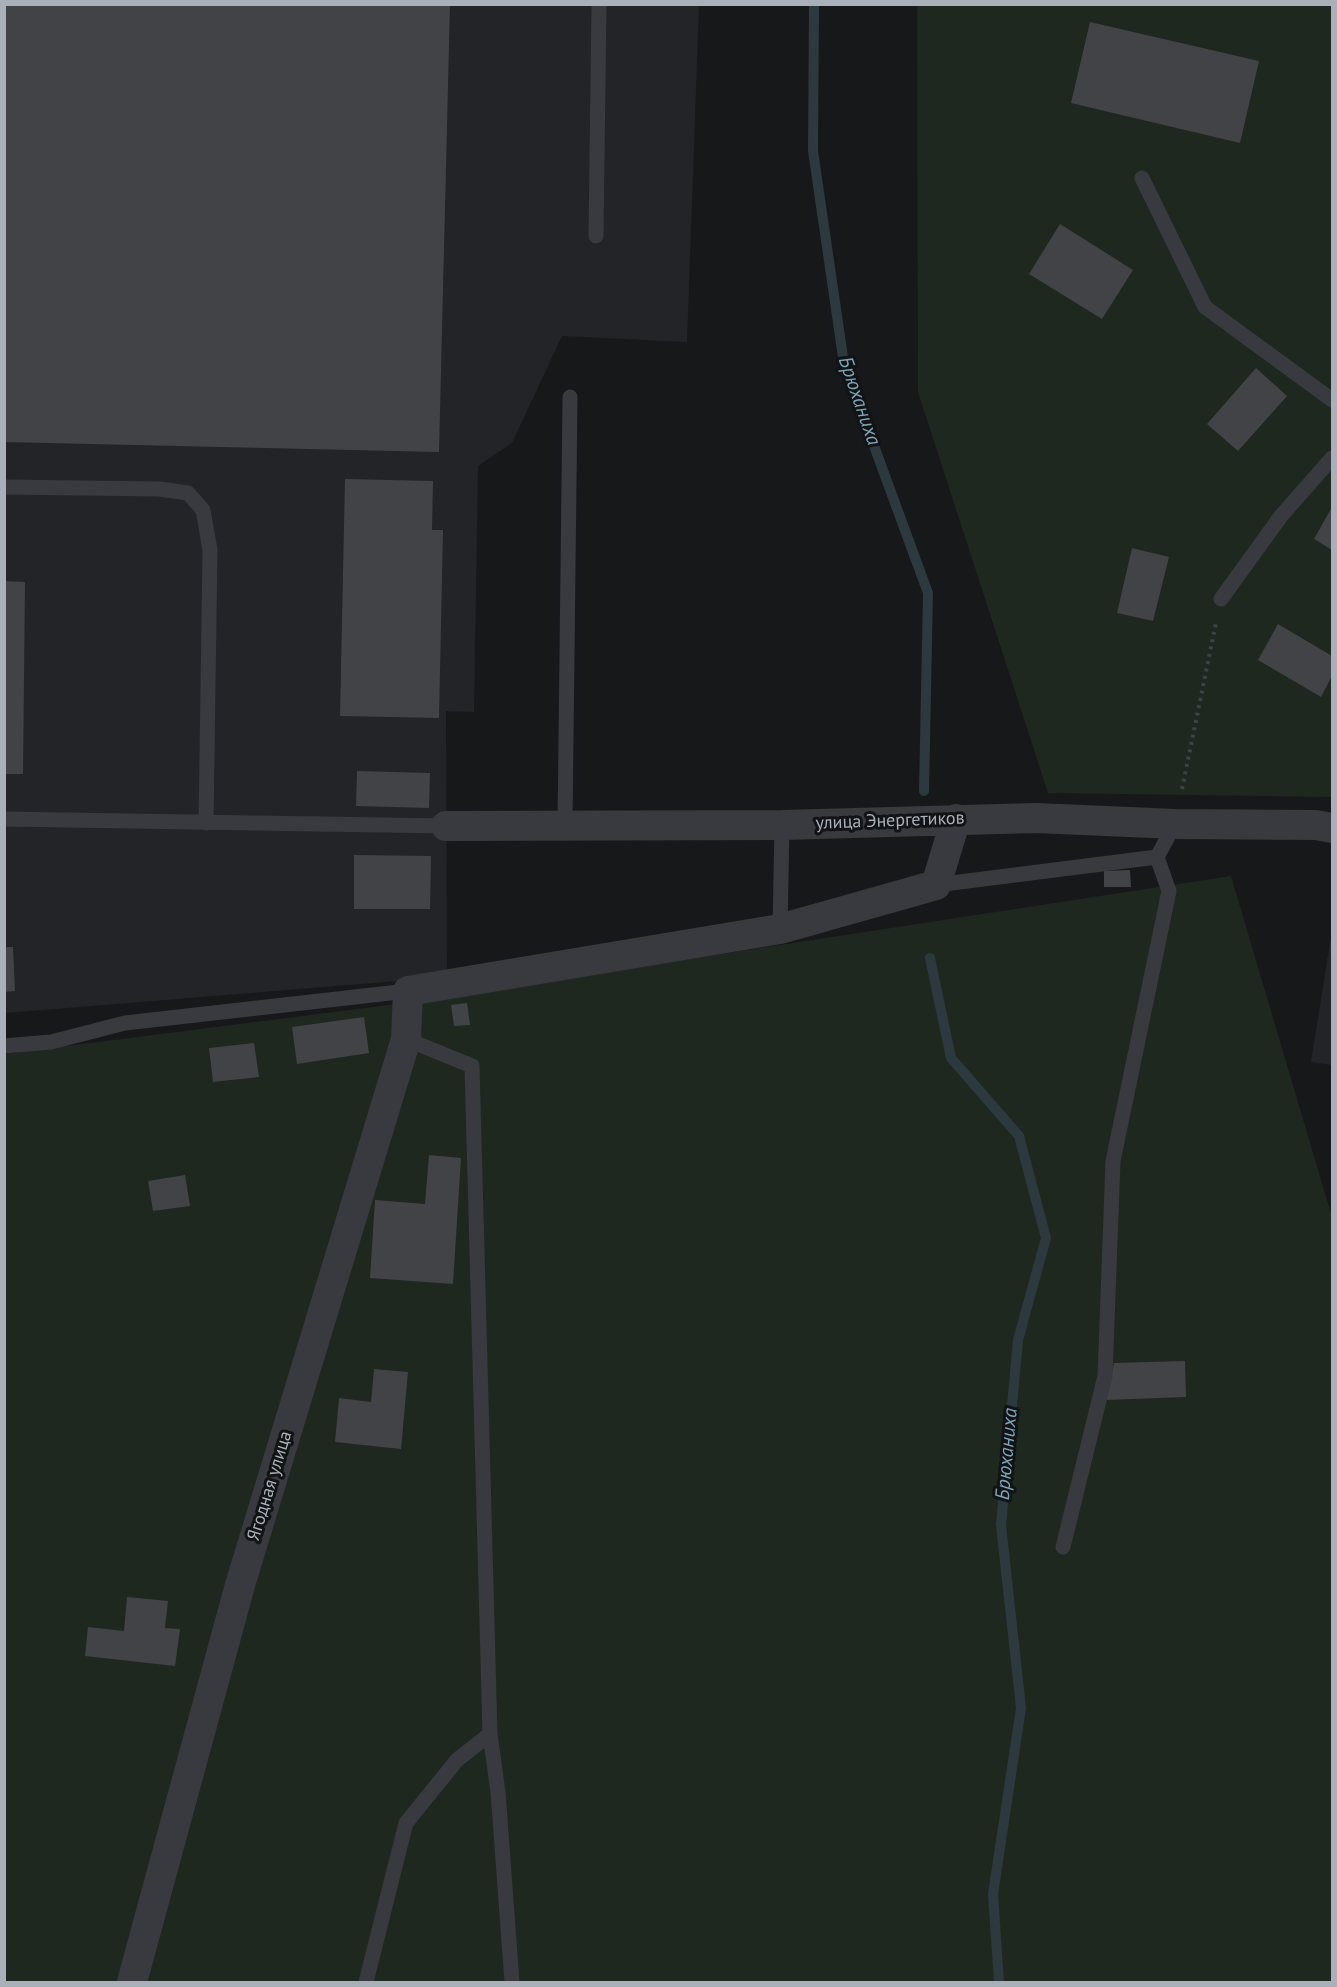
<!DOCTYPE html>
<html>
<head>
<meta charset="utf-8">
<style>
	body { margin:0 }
	#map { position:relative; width:1337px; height:1987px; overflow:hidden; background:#17181a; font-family:"PT Sans",sans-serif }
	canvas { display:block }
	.frame { position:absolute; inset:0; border:6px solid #a9b0ba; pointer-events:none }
</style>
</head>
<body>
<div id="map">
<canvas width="1337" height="1987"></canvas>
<div class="frame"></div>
</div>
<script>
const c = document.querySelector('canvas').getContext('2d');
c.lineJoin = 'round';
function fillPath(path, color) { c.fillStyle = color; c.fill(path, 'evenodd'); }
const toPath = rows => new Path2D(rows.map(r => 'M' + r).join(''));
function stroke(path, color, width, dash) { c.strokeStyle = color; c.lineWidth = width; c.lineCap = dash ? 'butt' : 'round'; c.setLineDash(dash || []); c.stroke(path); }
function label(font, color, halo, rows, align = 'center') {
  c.font = font + ' "PT Sans",sans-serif'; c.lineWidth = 6; c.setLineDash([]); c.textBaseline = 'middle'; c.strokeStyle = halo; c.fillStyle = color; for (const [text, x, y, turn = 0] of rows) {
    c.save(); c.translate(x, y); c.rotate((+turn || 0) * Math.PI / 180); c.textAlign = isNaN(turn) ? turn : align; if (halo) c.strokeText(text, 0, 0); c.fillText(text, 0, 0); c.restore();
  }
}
fillPath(toPath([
	[5,5,699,5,687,342,562,336,512,443,478,466,474,712,446,711,447,977,5,1013],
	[1332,930,1332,1065,1311,1062]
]), '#232427');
fillPath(toPath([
	[917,5,1332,5,1332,797,1048,793,918,392],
	[1231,876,1332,1217,1332,1982,5,1982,4,1054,381,1006]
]), '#1f281f');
stroke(toPath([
	[814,4,813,151,844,364,928,593,924,791],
	[930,958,951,1058,1019,1136,1046,1238,1018,1340,1001,1525,1021,1708,993,1894,999,1982]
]), '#2c393f', 10);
fillPath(toPath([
	[4,4,450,4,439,452,4,442],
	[1090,22,1259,61,1240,143,1071,103],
	[1060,224,1133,270,1102,319,1029,274],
	[1256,368,1287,396,1238,451,1207,424],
	[345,479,433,481,432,530,443,530,439,718,340,716],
	[1332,507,1332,550,1314,539],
	[1132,548,1169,557,1153,621,1117,613],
	[4,581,25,582,23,774,4,774],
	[1278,624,1332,656,1332,676,1321,697,1258,660],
	[357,771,430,773,429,808,356,806],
	[354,855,431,856,430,909,354,909],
	[1130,870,1131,887,1104,887,1104,871],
	[4,947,13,947,15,991,4,992],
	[467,1003,470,1025,454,1026,451,1005],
	[364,1017,369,1053,297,1064,292,1027],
	[254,1043,259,1077,213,1082,209,1048],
	[429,1155,461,1158,453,1284,370,1278,375,1200,425,1204],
	[185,1175,190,1206,153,1211,148,1181],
	[1185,1361,1186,1397,1106,1400,1114,1363],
	[374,1369,408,1372,401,1449,335,1442,339,1398,371,1402],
	[127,1597,168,1601,165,1628,180,1629,175,1666,85,1656,88,1627,124,1631]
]), '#414347');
stroke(toPath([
	[1182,789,1216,623]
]), '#3e4146', 4, [3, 4.5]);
stroke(toPath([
	[1142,178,1205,307,1332,400],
	[596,236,599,4],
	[4,487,159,489,188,493,203,510,210,550,206,823],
	[1221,599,1281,516,1332,458],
	[4,819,446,826],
	[565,825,570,397],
	[936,885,1157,857],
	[780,929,782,825],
	[406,1039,472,1066,490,1734,498,1792,512,1982],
	[4,1046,51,1042,125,1023,408,991],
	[1063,1547,1105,1376,1113,1161,1169,891,1157,857,1175,824],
	[366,1982,406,1823,457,1760,490,1734]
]), '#383a3f', 15);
stroke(toPath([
	[446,826,782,825,1036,818,1175,824,1316,825,1332,828],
	[132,1982,240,1585,406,1039,408,991,780,929,936,885,956,819]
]), '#383a3f', 30);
label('18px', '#a9b0ba', '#121315', [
	["улица Энергетиков",890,821,-2],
	["Ягодная улица",270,1486,-73]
]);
label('italic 20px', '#7ea3b7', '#121315', [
	["Брюханиха",859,401,71],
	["Брюханиха",1007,1454,-85]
]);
</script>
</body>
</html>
